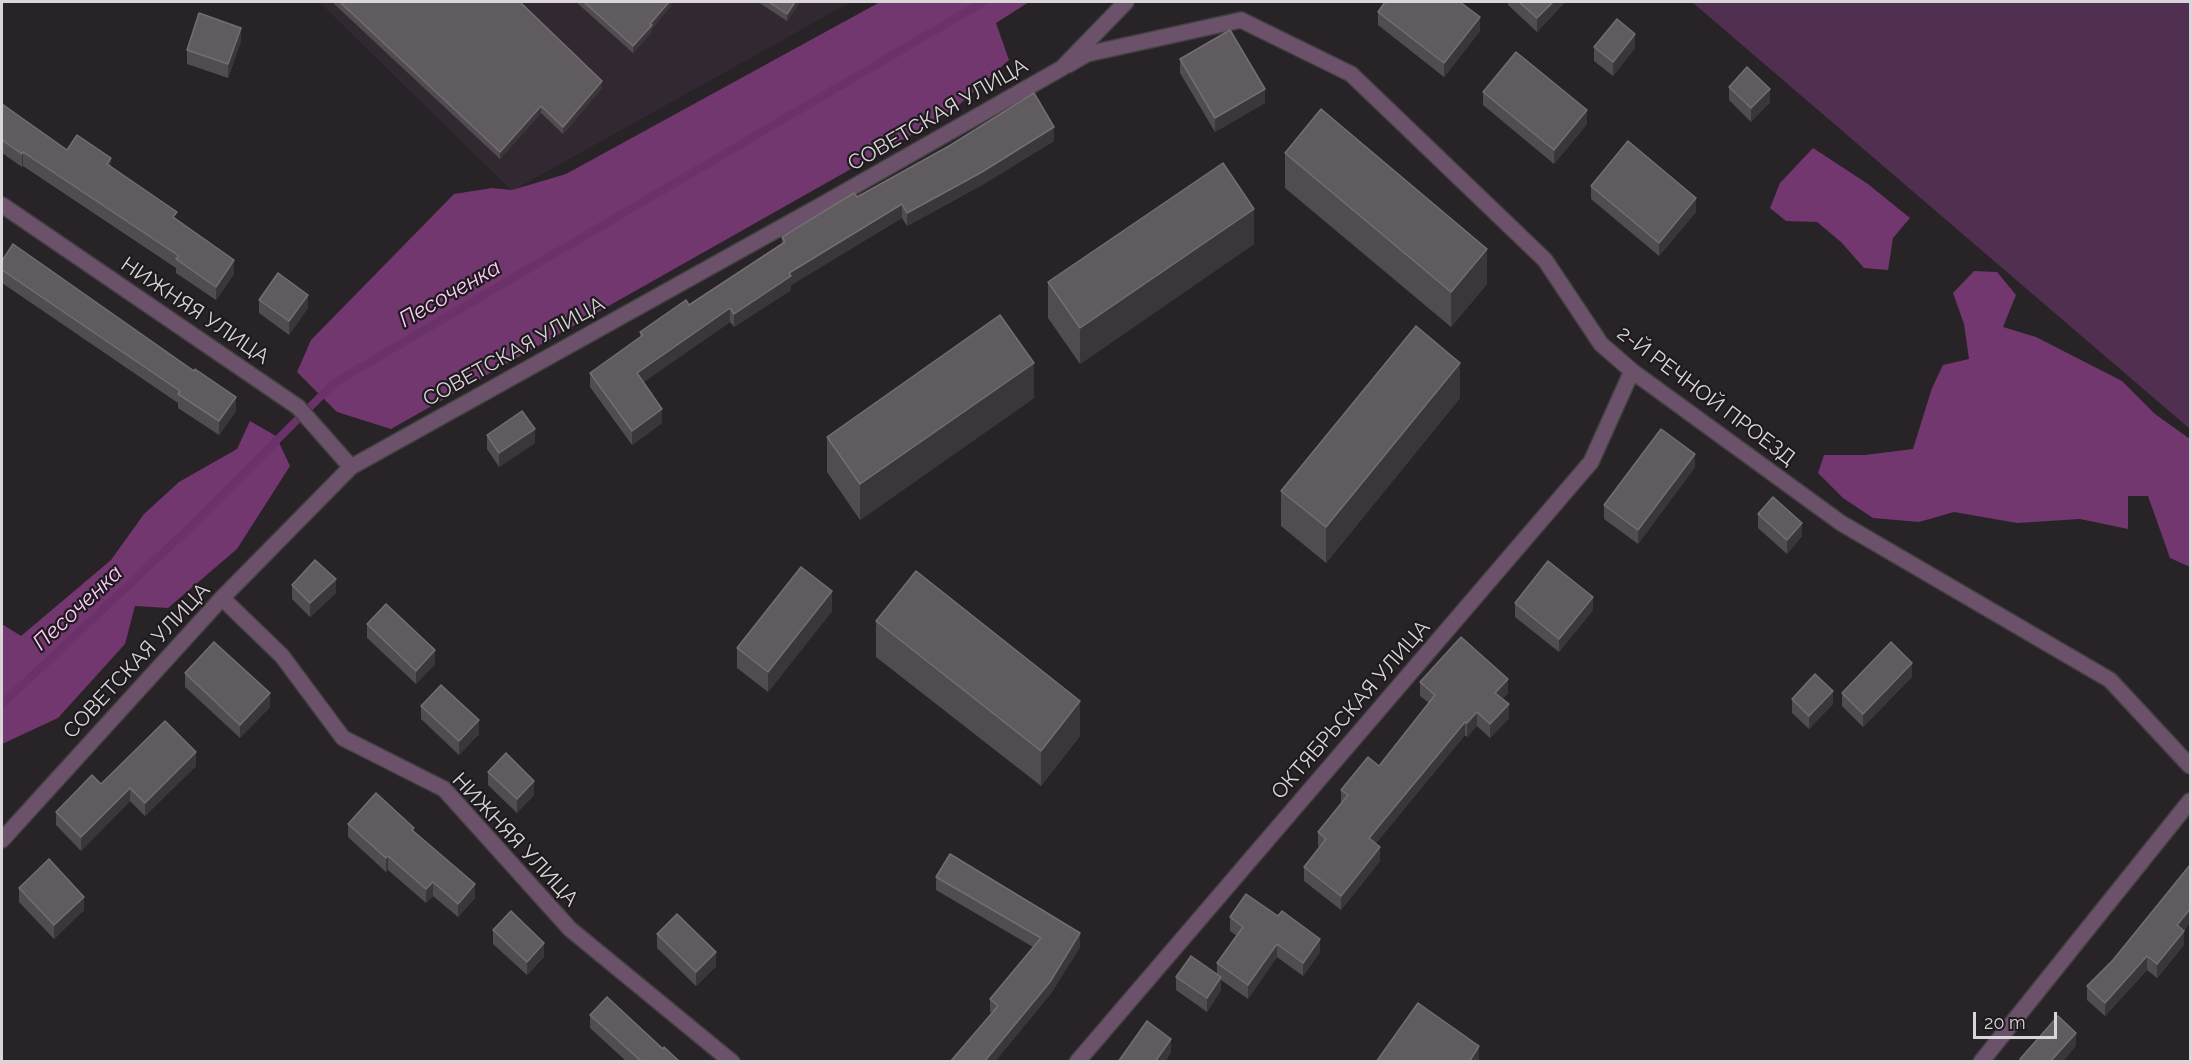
<!DOCTYPE html>
<html>
<head>
<meta charset="utf-8">
<style>
	body { margin:0 }
	#map { position:relative; width:2192px; height:1063px; overflow:hidden; background:#272327; font-family:Raleway,sans-serif }
	canvas { display:block }
	.frame { position:absolute; inset:0; border:3px solid #d9d6d9; pointer-events:none }
	.scale { position:absolute; left:1973px; top:1012px; width:84px; height:27px; box-sizing:border-box; border:3px solid #d9d6d9; border-top:0; padding-left:8px; font-size:18px; line-height:21px; white-space:nowrap; color:#d9d6d9; -webkit-text-stroke:4px #1e1a1d; paint-order:stroke }
</style>
</head>
<body>
<div id="map">
<canvas width="2192" height="1063"></canvas>
<div class="frame"></div>
<div class="scale">20 m</div>
</div>
<script>
const c = document.querySelector('canvas').getContext('2d');
c.lineJoin = 'round';
function fillPath(path, color) { c.fillStyle = color; c.fill(path, 'evenodd'); }
const toPath = rows => new Path2D(rows.map(r => 'M' + r).join(''));
function stroke(path, color, width, dash) { c.strokeStyle = color; c.lineWidth = width; c.lineCap = dash ? 'butt' : 'round'; c.setLineDash(dash || []); c.stroke(path); }
function label(font, color, halo, rows, align = 'center') {
  c.font = font + ' Raleway,sans-serif'; c.lineWidth = 4.5; c.setLineDash([]); c.textBaseline = 'middle'; c.strokeStyle = halo; c.fillStyle = color; for (const [text, x, y, turn = 0] of rows) {
    c.save(); c.translate(x, y); c.rotate((+turn || 0) * Math.PI / 180); c.textAlign = isNaN(turn) ? turn : align; if (halo) c.strokeText(text, 0, 0); c.fillText(text, 0, 0); c.restore();
  }
}
fillPath(toPath([
	[319,2,851,2,512,191]
]), '#312831');
fillPath(toPath([
	[1692,2,2190,2,2190,429]
]), '#512f50');
fillPath(toPath([
	[880,2,1029,2,996,23,1009,60,950,113,391,429,337,412,297,372,311,340,454,194,492,188,512,190,566,174],
	[1813,148,1868,184,1910,218,1893,238,1888,270,1864,268,1841,242,1817,222,1786,221,1770,208,1780,183],
	[1974,271,1997,272,2016,295,2003,327,2036,337,2122,381,2155,414,2190,439,2190,567,2170,558,2148,496,2128,496,2128,529,2080,519,2017,523,1954,512,1919,522,1873,518,1843,498,1818,473,1824,455,1865,455,1913,449,1932,388,1943,365,1969,359,1964,324,1953,293],
	[250,421,276,436,290,466,237,549,168,608,135,606,125,644,58,718,2,744,2,624,21,636,111,560,144,514,179,482,237,449]
]), '#72376f');
stroke(toPath([
	[2,704,185,532,334,383,983,2]
]), '#6b3169', 8);
const minor = toPath([
	[1068,65,1087,54,1241,20,1351,74,1545,260,1601,344,1632,371,1841,523,2110,680,2190,766],
	[2,205,298,407,351,467],
	[222,598,282,656,343,738,444,789,570,929,732,1062],
	[1077,1062,1591,462,1632,371],
	[1981,1062,2190,801]
]);
const tertiary = toPath([
	[2,840,222,598,351,467,825,203,1062,68,1126,2]
]);
stroke(minor, '#434043', 18);
stroke(tertiary, '#434043', 18);
stroke(minor, '#6c516a', 15);
stroke(tertiary, '#6c516a', 15);
fillPath(toPath([
	[332,2,520,2,602,88,563,134,541,113,500,159],
	[576,2,674,2,652,29,652,32,633,53],
	[758,2,800,2,787,21],
	[1508,2,1565,2,1537,32,1508,5],
	[1378,12,1480,31,1444,77,1378,25],
	[241,41,228,78,187,64,187,50],
	[1594,47,1635,48,1613,76,1594,61],
	[1180,59,1265,103,1215,132,1180,73],
	[1729,87,1770,102,1751,122,1729,100],
	[1483,92,1587,124,1554,164,1483,105],
	[2,104,67,150,111,167,177,220,234,274,216,300,176,273,176,268,23,166,22,167,2,153],
	[1054,141,982,185,907,226,902,218,791,285,791,290,734,327,730,322,643,382,662,423,632,445,590,387,590,373,640,337,640,332,689,305,782,243,782,237,857,197],
	[1285,153,1487,284,1451,327,1285,188],
	[1591,186,1696,212,1659,256,1591,199],
	[1254,244,1080,364,1048,318,1048,282],
	[2,261,236,411,219,435,178,408,178,403,2,283],
	[259,300,308,308,289,335,259,313],
	[1034,398,860,520,827,472,827,437],
	[1460,398,1326,563,1281,526,1281,491],
	[487,435,535,443,499,467,487,449],
	[1695,467,1638,544,1604,519,1604,505],
	[1758,514,1802,536,1787,554,1758,528],
	[292,585,336,593,310,617,292,599],
	[1515,603,1593,610,1559,652,1515,617],
	[832,611,768,692,737,668,737,648],
	[876,621,1080,736,1041,786,876,657],
	[367,624,435,664,416,684,367,638],
	[185,673,270,707,240,738,185,687],
	[1912,677,1863,727,1842,706,1842,693],
	[1420,682,1508,693,1502,699,1509,718,1490,738,1477,726,1467,737,1465,735,1376,843,1380,861,1341,910,1304,881,1304,867,1320,847,1318,846,1318,832,1341,803,1341,790,1379,766,1429,703,1420,696],
	[1792,699,1833,704,1809,729,1792,713],
	[421,706,479,734,459,755,421,719],
	[196,766,145,816,130,801,81,851,56,825,56,812,101,784],
	[488,772,534,795,517,813,488,785],
	[348,824,414,831,475,898,458,917,433,896,426,903,388,870,386,872,348,837],
	[936,877,1080,947,1050,995,992,1013,990,1012,990,999,1033,947,936,890],
	[19,888,84,910,54,939,19,902],
	[1230,917,1320,952,1303,976,1277,957,1248,999,1221,980,1221,990,1207,1012,1176,990,1176,977,1217,974,1217,963,1237,936,1230,931],
	[2190,922,2184,931,2184,945,2157,978,2147,970,2105,1016,2087,1000,2087,986],
	[493,930,544,957,527,975,493,944],
	[657,934,716,966,696,986,657,948],
	[590,1015,663,1049,680,1062,627,1062,590,1028]
]), '#514c50');
fillPath(toPath([
	[669,2,674,2,652,29,652,32,633,53,633,46],
	[795,2,800,2,787,21,787,14],
	[1553,2,1565,2,1537,32,1537,18],
	[1480,17,1480,31,1444,77,1444,63],
	[241,28,241,41,228,78,228,64],
	[1635,34,1635,48,1613,76,1613,62],
	[602,81,602,88,563,134,563,127],
	[1265,89,1265,103,1215,132,1215,118],
	[1770,89,1770,102,1751,122,1751,108],
	[541,106,541,113,500,159,500,152],
	[1587,110,1587,124,1554,164,1554,150],
	[1054,127,1054,141,982,185,907,226,907,213],
	[23,152,23,166,22,167,22,154],
	[111,158,111,172,107,164],
	[1696,198,1696,212,1659,256,1659,243],
	[902,204,902,218,791,285,791,290,734,327,734,314,789,273],
	[1254,209,1254,244,1080,364,1080,328],
	[1487,249,1487,284,1451,327,1451,292],
	[234,260,234,274,216,300,216,287],
	[308,295,308,308,289,335,289,321],
	[730,308,730,322,637,387,637,373],
	[1034,363,1034,398,860,520,860,484],
	[1460,363,1460,398,1326,563,1326,527],
	[236,397,236,411,219,435,219,421],
	[662,409,662,423,632,445,632,431],
	[535,429,535,443,499,467,499,453],
	[1695,454,1695,467,1638,544,1638,530],
	[1802,523,1802,536,1787,554,1787,540],
	[336,579,336,593,310,617,310,603],
	[832,591,832,611,768,692,768,672],
	[1593,597,1593,610,1559,652,1559,639],
	[435,650,435,664,416,684,416,671],
	[1912,663,1912,677,1863,727,1863,714],
	[1508,679,1508,693,1495,706,1495,693],
	[1833,691,1833,704,1809,729,1809,716],
	[270,693,270,707,240,738,240,725],
	[1080,701,1080,736,1041,786,1041,751],
	[1509,704,1509,718,1490,738,1490,724],
	[1477,712,1477,726,1467,737,1467,723],
	[479,720,479,734,459,755,459,741],
	[1465,722,1465,735,1369,852,1369,838],
	[196,752,196,766,145,816,145,803],
	[534,781,534,795,517,813,517,799],
	[130,788,130,801,81,851,81,837],
	[1380,847,1380,861,1341,910,1341,896],
	[388,856,388,870,386,872,386,858],
	[433,882,433,896,426,903,426,889],
	[475,884,475,898,458,917,458,904],
	[84,897,84,910,54,939,54,925],
	[2190,909,2190,922,2177,939,2177,925],
	[2184,931,2184,945,2157,978,2157,964],
	[1080,933,1080,947,1050,995,995,1062,984,1062],
	[1320,939,1320,952,1303,976,1303,963],
	[544,943,544,957,527,975,527,962],
	[1277,944,1277,957,1248,999,1248,985],
	[716,952,716,966,696,986,696,972],
	[2147,956,2147,970,2105,1016,2105,1003],
	[1221,977,1221,990,1207,1012,1207,998],
	[2076,1033,2076,1046,2063,1062,2050,1062],
	[1171,1039,1171,1053,1165,1062,1155,1062],
	[1479,1046,1479,1060,1478,1062,1469,1062]
]), '#3a363a');
const building = toPath([
	[340,2,520,2,602,81,563,127,541,106,500,152,340,2],
	[584,2,669,2,650,24,652,25,633,46,584,2],
	[769,2,795,2,787,14,769,2],
	[1385,2,1460,2,1480,17,1444,63,1378,12,1385,2],
	[1519,2,1553,2,1537,18,1519,2],
	[199,13,241,28,228,64,187,50,199,13],
	[1617,19,1635,34,1613,62,1594,47,1617,19],
	[1230,30,1265,89,1215,118,1180,59,1230,30],
	[1516,52,1587,110,1554,150,1483,92,1516,52],
	[1747,67,1770,89,1751,108,1729,87,1747,67],
	[1034,93,1054,127,982,172,907,213,902,204,789,273,791,276,734,314,730,308,637,373,662,409,632,431,590,373,643,335,640,332,686,300,689,305,785,242,782,237,854,193,857,197,949,146,1034,93],
	[2,104,67,150,77,135,111,158,107,164,177,212,173,217,234,260,216,287,176,259,179,256,23,152,22,154,2,140,2,104],
	[1321,109,1487,249,1451,292,1285,153,1321,109],
	[1628,141,1696,198,1659,243,1591,186,1628,141],
	[1223,163,1254,209,1080,328,1048,282,1223,163],
	[13,244,194,371,195,369,236,397,219,421,178,394,180,391,2,270,2,261,13,244],
	[278,273,308,295,289,321,259,300,278,273],
	[1000,315,1034,363,860,484,827,437,1000,315],
	[1416,326,1460,363,1326,527,1281,491,1416,326],
	[522,411,535,429,499,453,487,435,522,411],
	[1661,429,1695,454,1638,530,1604,505,1661,429],
	[1773,497,1802,523,1787,540,1758,514,1773,497],
	[315,560,336,579,310,603,292,585,315,560],
	[1548,561,1593,597,1559,639,1515,603,1548,561],
	[801,567,832,591,768,672,737,648,801,567],
	[916,571,1080,701,1041,751,876,621,916,571],
	[386,604,435,650,416,671,367,624,386,604],
	[1461,637,1508,679,1495,693,1509,704,1490,724,1477,712,1467,723,1465,722,1369,838,1380,847,1341,896,1304,867,1326,839,1318,832,1348,795,1341,790,1368,757,1379,766,1435,695,1420,682,1461,637],
	[214,642,270,693,240,725,185,673,214,642],
	[1891,642,1912,663,1863,714,1842,693,1891,642],
	[1815,674,1833,691,1809,716,1792,699,1815,674],
	[441,685,479,720,459,741,421,706,441,685],
	[165,721,196,752,145,803,130,788,81,837,56,812,92,775,101,784,165,721],
	[506,753,534,781,517,799,488,772,506,753],
	[376,793,414,828,412,830,475,884,458,904,433,882,426,889,388,856,386,858,348,824,376,793],
	[950,854,1080,933,1050,982,984,1062,950,1062,998,1006,990,999,1041,938,936,877,950,854],
	[49,859,84,897,54,925,19,888,49,859],
	[2190,865,2190,909,2177,925,2184,931,2157,964,2147,956,2105,1003,2087,986,2113,960,2190,865],
	[1246,894,1278,916,1282,911,1320,939,1303,963,1277,944,1248,985,1217,963,1243,927,1230,917,1246,894],
	[511,911,544,943,527,962,493,930,511,911],
	[677,914,716,952,696,972,657,934,677,914],
	[1191,956,1221,977,1207,998,1176,977,1191,956],
	[607,997,663,1049,664,1047,680,1062,642,1062,590,1015,607,997],
	[1418,1003,1479,1046,1469,1062,1376,1062,1418,1003],
	[2058,1016,2076,1033,2050,1062,2023,1062,2020,1059,2058,1016],
	[1147,1021,1171,1039,1155,1062,1118,1062,1147,1021]
]);
fillPath(building, '#605b5f');
stroke(building, '#736e72', 1.5);
label('21px', '#d9d6d9', '#1e1a1d', [
	["СОВЕТСКАЯ УЛИЦА",938,115,-30],
	["НИЖНЯЯ УЛИЦА",195,311,34],
	["СОВЕТСКАЯ УЛИЦА",514,352,-29],
	["2-Й РЕЧНОЙ ПРОЕЗД",1706,396,37],
	["СОВЕТСКАЯ УЛИЦА",137,661,-47],
	["ОКТЯБРЬСКАЯ УЛИЦА",1351,710,-49],
	["НИЖНЯЯ УЛИЦА",515,840,47]
]);
label('italic 22px', '#ffcbfb', '#1e1a1d', [
	["Песоченка",450,294,-30],
	["Песоченка",78,608,-43]
]);
</script>
</body>
</html>
